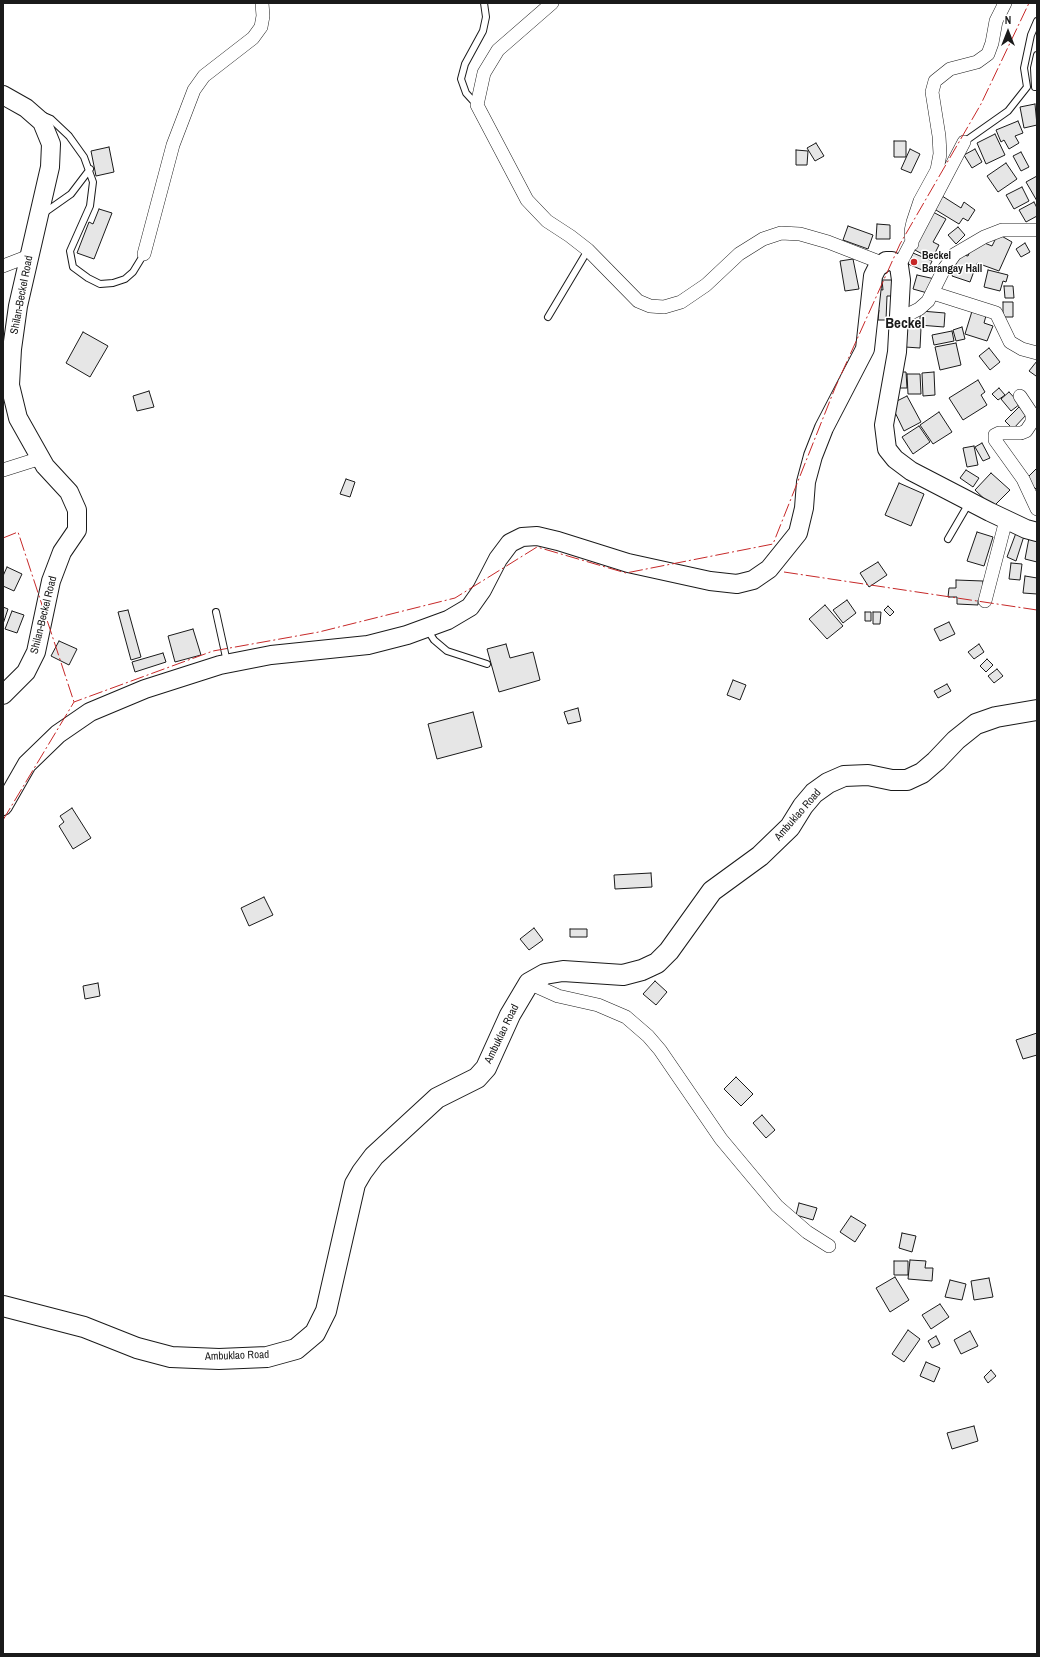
<!DOCTYPE html>
<html>
<head>
<meta charset="utf-8">
<style>
	body { margin:0 }
	#map { position:relative; width:1040px; height:1657px; overflow:hidden; background:#fff; font-family:"Archivo Narrow",sans-serif }
	canvas { display:block }
	.frame { position:absolute; inset:0; border:4px solid #1a1a1a; pointer-events:none }
	.north { position:absolute; left:988px; top:12px; width:40px; height:40px; -webkit-text-stroke:3px #fff; paint-order:stroke; rotate:0deg; font-size:11px; font-weight:700; line-height:16px; text-align:center; color:#1a1a1a }
	.north::after { content:''; display:block; margin:auto; width:14px; height:18px; background:#1a1a1a; clip-path:polygon(50% 0,100% 100%,50% 72%,0 100%) }
</style>
</head>
<body>
<div id="map">
<canvas width="1040" height="1657"></canvas>
<div class="frame"></div>
<div class="north">N</div>
</div>
<script>
const c = document.querySelector('canvas').getContext('2d');
c.lineJoin = 'round';
function fillPath(path, color) { c.fillStyle = color; c.fill(path, 'evenodd'); }
const toPath = rows => new Path2D(rows.map(r => 'M' + r).join(''));
function stroke(path, color, width, dash) { c.strokeStyle = color; c.lineWidth = width; c.lineCap = dash ? 'butt' : 'round'; c.setLineDash(dash || []); c.stroke(path); }
function label(font, color, halo, rows, align = 'center') {
  c.font = font + ' "Archivo Narrow",sans-serif'; c.lineWidth = 3; c.setLineDash([]); c.textBaseline = 'middle'; c.strokeStyle = halo; c.fillStyle = color; for (const [text, x, y, turn = 0] of rows) {
    c.save(); c.translate(x, y); c.rotate((+turn || 0) * Math.PI / 180); c.textAlign = isNaN(turn) ? turn : align; if (halo) c.strokeText(text, 0, 0); c.fillText(text, 0, 0); c.restore();
  }
}
const building = toPath([
	[1035,104,1037,125,1024,128,1020,107,1035,104],
	[1018,121,1023,133,1015,136,1019,143,1009,149,1004,140,1001,142,996,130,1018,121],
	[995,134,1005,155,986,164,977,143,995,134],
	[894,141,906,141,906,157,894,157,894,141],
	[816,143,824,156,815,161,807,148,816,143],
	[109,147,114,172,96,176,91,151,109,147],
	[910,149,920,154,911,173,901,169,910,149],
	[975,149,982,162,972,168,964,155,975,149],
	[796,150,808,151,807,165,796,165,796,150],
	[1021,152,1029,167,1021,171,1013,156,1021,152],
	[1006,163,1017,179,998,192,987,176,1006,163],
	[1037,176,1037,201,1026,182,1037,176],
	[1022,187,1029,201,1014,209,1006,195,1022,187],
	[939,194,961,208,964,202,975,210,968,221,963,218,959,224,931,207,939,194],
	[1034,202,1037,208,1037,216,1026,222,1019,210,1034,202],
	[99,209,112,213,94,259,77,253,89,222,93,224,99,209],
	[933,212,946,219,933,242,939,245,932,259,913,249,933,212],
	[877,224,890,225,890,239,876,239,877,224],
	[848,226,873,235,868,249,843,240,848,226],
	[958,227,965,235,956,244,948,235,958,227],
	[998,234,1012,242,999,271,977,263,970,282,952,276,959,254,968,256,971,248,982,242,992,246,998,234],
	[1025,243,1030,252,1021,257,1016,249,1025,243],
	[913,253,932,261,927,272,908,264,913,253],
	[853,259,859,289,845,291,840,261,853,259],
	[988,270,1008,275,1006,282,1003,281,1000,291,984,287,988,270],
	[917,275,935,279,931,294,913,289,917,275],
	[882,280,893,280,893,296,887,296,886,320,878,320,879,310,875,309,876,289,883,290,882,280],
	[1004,286,1013,286,1014,298,1005,298,1004,286],
	[1003,302,1013,302,1013,317,1003,317,1003,302],
	[973,308,987,312,984,323,993,326,987,341,965,334,973,308],
	[921,311,945,313,944,327,919,325,921,311],
	[907,327,921,328,920,348,905,347,907,327],
	[962,327,965,339,956,341,953,330,962,327],
	[952,331,954,341,934,345,932,335,952,331],
	[83,332,108,346,90,377,66,363,83,332],
	[956,343,961,365,940,370,935,347,956,343],
	[989,348,1000,362,990,370,979,356,989,348],
	[1037,361,1037,375,1036,376,1029,371,1037,361],
	[895,372,906,372,907,388,896,388,895,372],
	[934,372,935,395,923,396,922,373,934,372],
	[907,374,920,374,921,394,908,394,907,374],
	[978,380,985,392,981,395,987,405,963,420,949,398,978,380],
	[999,388,1005,395,998,400,992,394,999,388],
	[149,391,154,407,137,411,133,396,149,391],
	[1009,392,1020,404,1011,411,1001,399,1009,392],
	[907,396,921,422,904,431,891,404,907,396],
	[1019,407,1027,414,1013,429,1005,421,1019,407],
	[939,412,952,432,933,444,920,425,939,412],
	[919,426,930,442,913,454,902,437,919,426],
	[982,443,990,458,983,461,975,447,982,443],
	[974,446,978,465,967,467,963,448,974,446],
	[1037,468,1037,490,1026,479,1037,468],
	[966,470,979,478,973,487,960,478,966,470],
	[991,473,1010,490,993,507,975,490,991,473],
	[346,479,355,482,350,497,340,494,346,479],
	[899,483,924,494,911,526,885,515,899,483],
	[977,532,993,537,984,566,967,561,977,532],
	[1016,533,1024,536,1016,561,1007,557,1016,533],
	[1029,538,1037,540,1037,562,1025,559,1029,538],
	[878,562,887,575,869,587,860,573,878,562],
	[1011,563,1022,564,1020,580,1009,579,1011,563],
	[7,567,22,574,14,591,3,586,3,576,7,567],
	[1025,576,1037,578,1037,594,1023,593,1025,576],
	[956,580,983,581,983,600,978,600,978,605,957,604,957,597,948,597,949,588,956,588,956,580],
	[847,600,856,613,843,623,833,610,847,600],
	[825,605,843,626,827,639,809,619,825,605],
	[888,606,894,612,890,616,884,610,888,606],
	[3,607,8,609,3,624,3,607],
	[128,610,141,657,131,660,118,612,128,610],
	[12,611,24,615,17,633,5,629,12,611],
	[865,612,871,612,871,621,865,621,865,612],
	[873,612,881,612,880,624,873,624,873,612],
	[949,622,955,634,940,641,934,629,949,622],
	[193,629,201,655,175,662,168,636,193,629],
	[59,641,77,649,69,665,51,656,59,641],
	[506,644,510,658,533,652,540,680,499,692,487,649,506,644],
	[979,644,984,652,974,659,968,652,979,644],
	[163,653,166,662,135,672,132,662,163,653],
	[987,659,993,665,986,672,980,666,987,659],
	[997,669,1003,676,994,683,988,676,997,669],
	[733,680,746,685,740,700,727,695,733,680],
	[947,684,951,691,938,698,934,691,947,684],
	[578,708,581,721,568,724,564,712,578,708],
	[473,712,482,747,437,759,428,724,473,712],
	[72,808,91,838,73,849,59,826,64,822,60,816,72,808],
	[651,873,652,887,615,889,614,875,651,873],
	[264,897,273,915,249,926,241,908,264,897],
	[534,928,543,940,529,950,520,939,534,928],
	[570,929,587,929,587,937,570,937,570,929],
	[655,981,667,992,656,1005,643,994,655,981],
	[98,983,100,996,85,999,83,986,98,983],
	[1037,1033,1037,1055,1023,1059,1016,1040,1037,1033],
	[736,1077,753,1094,741,1106,724,1089,736,1077],
	[762,1115,775,1130,766,1138,753,1123,762,1115],
	[799,1203,817,1208,813,1220,796,1215,799,1203],
	[851,1216,866,1225,855,1242,840,1232,851,1216],
	[902,1233,916,1236,912,1252,899,1248,902,1233],
	[910,1260,926,1261,925,1268,933,1268,932,1281,908,1279,910,1260],
	[894,1261,908,1261,908,1275,894,1275,894,1261],
	[895,1277,909,1300,890,1312,876,1288,895,1277],
	[989,1278,993,1297,974,1300,971,1281,989,1278],
	[950,1280,966,1284,962,1300,945,1297,950,1280],
	[940,1304,949,1317,931,1329,922,1315,940,1304],
	[908,1330,920,1339,904,1362,892,1354,908,1330],
	[970,1331,978,1346,961,1354,954,1340,970,1331],
	[936,1336,940,1344,932,1348,928,1341,936,1336],
	[926,1362,940,1368,934,1382,920,1376,926,1362],
	[991,1370,996,1376,988,1383,984,1377,991,1370],
	[974,1426,978,1441,952,1449,947,1433,974,1426]
]);
fillPath(building, '#e6e6e6');
stroke(building, '#1a1a1a', 1);
const lane = toPath([
	[1035,87,1034,68,1037,55],
	[476,104,466,93,461,79,465,64,483,31,486,17,484,3],
	[44,116,51,119,69,136,84,157,93,182,90,206,70,251,73,267,88,278,100,284,113,283,125,279,133,272,144,254],
	[964,142,1008,111,1027,87,1024,68,1031,35,1037,21],
	[44,213,71,194,90,169],
	[548,317,588,250],
	[948,539,969,503],
	[216,612,227,662],
	[427,629,434,640,447,651,487,664]
]);
const street = toPath([
	[552,3,498,50,484,73,477,105,527,200,547,221,570,236,588,250,638,301,650,306,664,307,681,302,706,285,739,254,763,239,781,233,800,234,828,242,882,263],
	[912,244,911,231,913,222,920,201,937,170,940,154,939,136,932,92,935,81,950,69,977,62,988,54,992,43,996,21,1005,3],
	[144,254,173,145,194,90,204,76,253,38,261,27,263,16,262,3],
	[3,266,29,256],
	[899,266,964,142],
	[933,293,996,313,1010,342,1022,349,1037,353],
	[899,319,919,309,928,301,944,269,955,254,984,237,1002,230,1037,230],
	[1020,396,1032,414,1032,422,1026,431,1021,433,999,433,995,435,995,440,1023,479,1037,509],
	[3,470,41,458],
	[985,601,1006,520],
	[529,983,558,996,598,1005,626,1017,648,1036,660,1050,721,1139,777,1206,807,1232,829,1246]
]);
const secondary = toPath([
	[3,95,26,108,42,122,51,144,50,167,18,306,12,349,10,385,18,418,45,466,69,492,77,510,77,530,62,552,51,581,36,652,26,672,3,695],
	[3,806,27,764,58,734,90,712,145,689,220,665,271,655,368,645,407,635,448,620,470,607,482,590,498,559,510,543,522,537,537,536,558,541,628,563,710,581,737,584,753,580,769,569,798,533,804,508,806,482,813,456,824,428,865,349,873,276,877,268,886,261,892,261,899,266,901,280,897,352,884,425,887,449,895,459,911,471,990,512,1026,529,1037,532]
]);
const primary = toPath([
	[3,1306,84,1327,137,1348,171,1357,219,1359,267,1357,296,1349,315,1333,326,1311,355,1184,362,1172,374,1156,437,1098,477,1078,486,1068,510,1015,529,983,545,974,563,971,623,975,642,970,657,963,669,951,712,891,760,856,790,827,803,806,814,793,828,783,844,776,868,775,892,780,907,780,922,773,936,761,956,740,976,724,996,717,1037,710]
]);
stroke(lane, '#1a1a1a', 8);
stroke(street, '#1a1a1a', 14);
stroke(secondary, '#1a1a1a', 20);
stroke(primary, '#1a1a1a', 22);
stroke(lane, '#fff', 6);
stroke(street, '#fff', 13);
stroke(secondary, '#fff', 18);
stroke(primary, '#fff', 20);
stroke(toPath([
	[3,538,18,532,74,702],
	[784,572,1037,610],
	[3,820,74,702,213,651,319,632,455,598,537,547,626,573,773,544,835,388,900,244,981,104,1029,3]
]), '#c62828', 1, [14, 3, 2, 3]);
for (const [x, y, r, color] of [
	[914,262,4,"#c62828"]
]) { const dot = new Path2D(); dot.arc(x, y, r, 0, 2 * Math.PI); c.fillStyle = color; c.fill(dot); stroke(dot, '#fff', 1.5); }
label('bold 11px', '#1a1a1a', '#fff', [
	["Beckel",922,256],
	["Barangay Hall",922,269]
], 'left');
label('11px', '#1a1a1a', '#fff', [
	["Shilan-Beckel Road",22,295,-79],
	["Shilan-Beckel Road",44,615,-76],
	["Ambuklao Road",798,815,-49],
	["Ambuklao Road",502,1034,-64],
	["Ambuklao Road",237,1356,-2]
]);
label('bold 15px', '#1a1a1a', '#fff', [
	["Beckel",905,324]
]);
</script>
</body>
</html>
